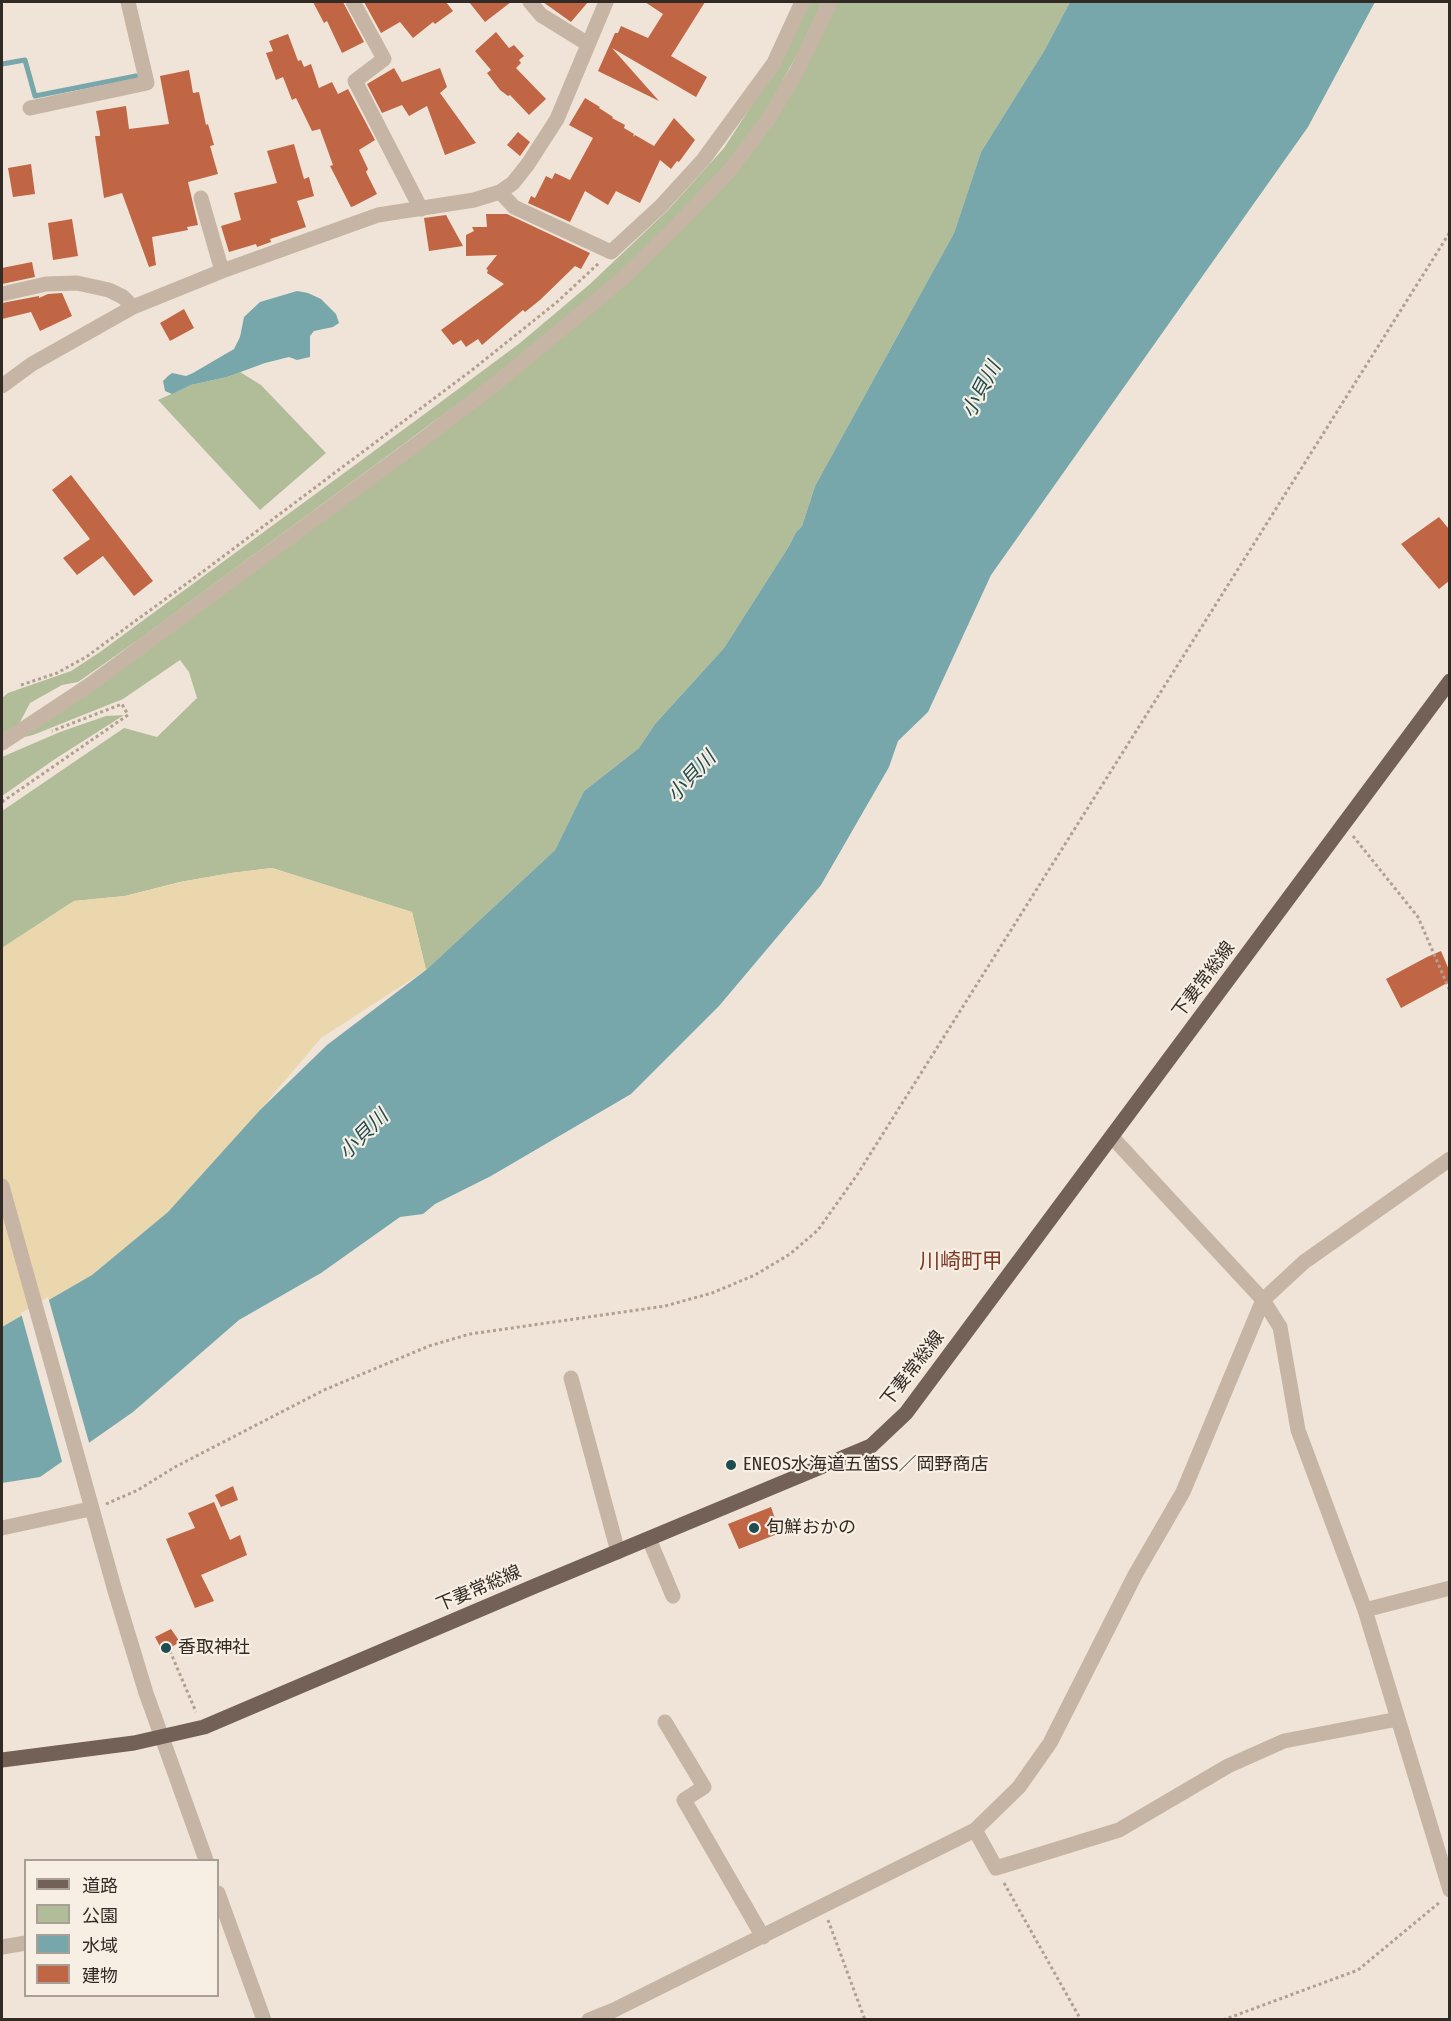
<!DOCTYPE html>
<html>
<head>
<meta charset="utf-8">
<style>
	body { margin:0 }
	#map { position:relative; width:1451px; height:2021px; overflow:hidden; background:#efe4d7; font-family:"Fira Sans Condensed","Noto Sans JP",sans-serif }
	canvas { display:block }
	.frame { position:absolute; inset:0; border:3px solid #322a25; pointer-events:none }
	.legend { position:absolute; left:24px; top:1859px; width:195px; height:138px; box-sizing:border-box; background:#f7efe3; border:2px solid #a8a097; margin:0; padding:8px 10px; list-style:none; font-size:18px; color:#322a25 }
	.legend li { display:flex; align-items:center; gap:12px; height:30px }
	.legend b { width:30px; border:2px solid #a8a097 }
</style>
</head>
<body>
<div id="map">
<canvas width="1451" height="2021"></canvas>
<div class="frame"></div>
<ul class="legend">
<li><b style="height:8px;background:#736157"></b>道路</li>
<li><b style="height:16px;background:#b0bd98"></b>公園</li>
<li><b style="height:16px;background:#78a7ab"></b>水域</li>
<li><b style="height:16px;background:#c06644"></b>建物</li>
</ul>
</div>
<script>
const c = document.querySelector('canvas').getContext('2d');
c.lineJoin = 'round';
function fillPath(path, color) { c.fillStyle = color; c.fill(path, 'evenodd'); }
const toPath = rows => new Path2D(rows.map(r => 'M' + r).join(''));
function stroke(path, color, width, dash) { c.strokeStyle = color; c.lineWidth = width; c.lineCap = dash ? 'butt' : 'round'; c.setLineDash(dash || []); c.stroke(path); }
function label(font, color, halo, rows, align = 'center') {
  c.font = font + ' "Fira Sans Condensed","Noto Sans JP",sans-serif'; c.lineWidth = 4.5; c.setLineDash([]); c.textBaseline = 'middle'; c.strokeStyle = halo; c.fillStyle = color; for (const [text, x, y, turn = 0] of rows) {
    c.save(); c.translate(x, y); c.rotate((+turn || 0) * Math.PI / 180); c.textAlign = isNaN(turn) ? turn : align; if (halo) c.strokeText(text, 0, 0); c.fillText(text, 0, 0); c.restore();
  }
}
fillPath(toPath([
	[806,2,822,2,800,49,769,106,728,163,675,221,595,295,528,352,141,638,78,682,62,685,30,703,19,724,2,734,2,698,8,693,71,671,100,652,430,410,520,343,590,284,668,210,724,148,763,88],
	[837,2,1070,2,1044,51,981,152,954,233,815,486,802,526,796,532,789,546,724,648,655,724,639,748,584,791,555,850,426,970,412,912,272,868,231,873,180,882,125,896,74,901,2,948,2,811,124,728,157,737,197,698,189,672,180,660,123,699,33,735,20,738,474,407,750,154],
	[240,372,261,385,326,453,260,510,158,400,191,385,227,377],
	[124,715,55,759,2,796,2,757,60,732,106,716]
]), '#b0bd98');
fillPath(toPath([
	[272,868,412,912,426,970,321,1038,260,1110,168,1212,92,1275,2,1327,2,948,74,901,125,896,180,882,231,873]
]), '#ead7ae');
fillPath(toPath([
	[1070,2,1375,2,1308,127,991,575,928,712,898,741,889,767,821,885,719,1006,631,1094,491,1176,435,1204,423,1214,400,1217,321,1273,239,1320,133,1412,40,1477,2,1483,2,1327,92,1275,168,1212,260,1110,327,1045,426,970,555,850,584,791,639,748,655,724,724,648,789,546,796,532,802,526,815,486,954,233,981,152,1044,51],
	[297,291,308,293,321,299,336,314,339,323,333,327,314,331,310,336,310,357,297,360,289,357,265,363,227,377,191,385,172,394,165,391,163,381,168,376,172,373,186,376,193,373,234,349,240,337,244,317,260,302]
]), '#78a7ab');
fillPath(toPath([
	[48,1297,90,1446,63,1465,21,1313]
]), '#efe4d7');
stroke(toPath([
	[2,64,25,60,35,96,136,76]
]), '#78a7ab', 5);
fillPath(toPath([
	[313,2,343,2,364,42,342,53,327,21,324,23],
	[364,2,446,2,453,11,435,24,433,22,413,38,400,22,381,33],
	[469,2,511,2,485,22],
	[543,2,588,2,571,22],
	[645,2,705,2,671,56,707,77,696,97,612,48,659,101,598,71,615,33,618,33,621,26,648,38,663,14],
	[496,32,509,48,514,45,524,56,519,60,521,63,516,68,546,99,529,115,510,95,508,96,500,90,487,73,491,70,475,51],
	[288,34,298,61,301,60,304,67,311,64,319,88,332,82,338,94,348,89,375,140,359,150,368,169,366,172,377,194,354,206,351,207,330,166,333,165,320,129,312,131,296,98,292,100,283,77,276,80,266,53,273,51,269,41],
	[394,68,402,82,440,68,447,87,440,93,476,143,445,155,427,106,409,116,402,105,382,113,367,84],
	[189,70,193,93,199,92,206,125,208,124,214,145,210,146,218,174,188,182,198,225,187,227,188,230,152,237,156,265,149,267,122,193,104,198,95,136,100,136,100,133,96,111,126,106,129,129,169,124,160,76],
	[585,98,600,107,599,108,613,117,612,118,625,125,624,128,634,134,633,137,635,135,654,146,674,118,695,140,679,162,677,161,671,169,660,160,640,203,616,191,608,205,585,191,570,222,528,203,531,196,535,198,546,176,552,179,555,173,570,180,593,138,569,125],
	[518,132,530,142,520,156,507,145],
	[294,144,304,179,309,177,314,196,297,201,306,227,270,239,271,242,257,247,256,244,229,252,221,226,241,220,234,193,277,183,267,151],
	[31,164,35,194,13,197,8,168],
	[486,214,507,214,590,253,581,269,575,266,540,300,525,312,523,310,482,345,478,339,466,347,461,340,453,345,441,330,504,284,487,273,488,270,486,269,497,255,466,256,466,235,474,231,472,227,487,227],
	[446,215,463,246,429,251,424,218],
	[72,219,78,256,53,260,48,223],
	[32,262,35,277,2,284,2,268],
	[62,293,72,316,40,331,31,312,2,319,2,303,39,296,39,298,48,294],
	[184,309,194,328,170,341,160,323],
	[71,475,153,581,134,596,103,556,77,575,63,558,90,539,52,490],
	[1439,517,1449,529,1449,581,1439,589,1401,544],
	[1441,951,1449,970,1449,982,1401,1008,1386,979,1427,957],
	[233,1486,238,1500,221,1507,215,1495],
	[214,1502,230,1540,240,1535,247,1555,201,1575,214,1601,195,1608,166,1539,195,1528,188,1513],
	[771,1507,780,1533,739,1549,728,1524],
	[171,1629,180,1642,163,1652,155,1637]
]), '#c06644');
stroke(toPath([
	[21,685,57,673,86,657,201,573,472,370,557,302,599,263],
	[2,802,128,715,122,704,52,731],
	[1353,836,1418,917,1450,991],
	[106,1504,138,1490,175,1467,324,1390,429,1346,470,1334,665,1306,712,1293,755,1275,790,1254,818,1230,857,1175,1450,232],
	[170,1651,196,1712],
	[1004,1883,1081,2020],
	[828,1920,865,2020],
	[1223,2020,1358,1970,1440,1902]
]), '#b29f8f', 3, [3, 3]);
stroke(toPath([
	[353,2,384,59,355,81,421,209],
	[530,2,541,15,588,44],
	[30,108,147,83,128,2],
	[500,192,514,207,611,252,661,206,703,160,774,63,802,2],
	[201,198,222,271],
	[2,294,46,284,77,283,109,290,123,297,133,307],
	[2,386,32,364,133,307,222,271,378,215,474,200,500,192,513,183,528,164,557,119,606,2],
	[2,743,88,686,430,434,499,381,621,280,677,225,730,170,769,118,797,71,830,2],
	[1112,1137,1263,1300,1280,1327,1298,1430,1365,1610,1450,1890],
	[2,1186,115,1591,146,1693,206,1860],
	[571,1378,618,1552],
	[2,1528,90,1509],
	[649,1539,673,1596],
	[1365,1610,1450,1588],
	[665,1722,704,1787,684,1800,763,1937],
	[975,1830,996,1868,1119,1830,1228,1766,1284,1741,1398,1719],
	[218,1893,264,2020],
	[2,1947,26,1943],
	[589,2020,614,2010,975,1830,1019,1787,1050,1743,1135,1575,1183,1492,1263,1300,1304,1262,1450,1159]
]), '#c6b5a4', 15);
stroke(toPath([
	[2,1760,134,1743,204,1727,535,1586,871,1446,906,1413,1450,681]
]), '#736157', 15);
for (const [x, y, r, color] of [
	[731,1465,6,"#1d4c51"],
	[754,1528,6,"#1d4c51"],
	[166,1648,6,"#1d4c51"]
]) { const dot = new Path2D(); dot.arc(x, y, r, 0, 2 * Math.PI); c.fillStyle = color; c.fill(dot); stroke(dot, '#f7efe3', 2); }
label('18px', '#322a25', '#f7efe3', [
	["下妻常総線",1204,980,-53],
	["下妻常総線",913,1369,-52],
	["下妻常総線",479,1589,-23]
]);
label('18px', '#322a25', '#f7efe3', [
	["ENEOS水海道五箇SS／岡野商店",743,1465],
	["旬鮮おかの",766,1528],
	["香取神社",178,1648]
], 'left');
label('italic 20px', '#1d4c51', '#f7efe3', [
	["小貝川",982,390,-62],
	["小貝川",692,777,-47],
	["小貝川",364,1135,-45]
]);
label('21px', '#7d3a23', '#f7efe3', [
	["川崎町甲",961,1262]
]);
</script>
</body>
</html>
